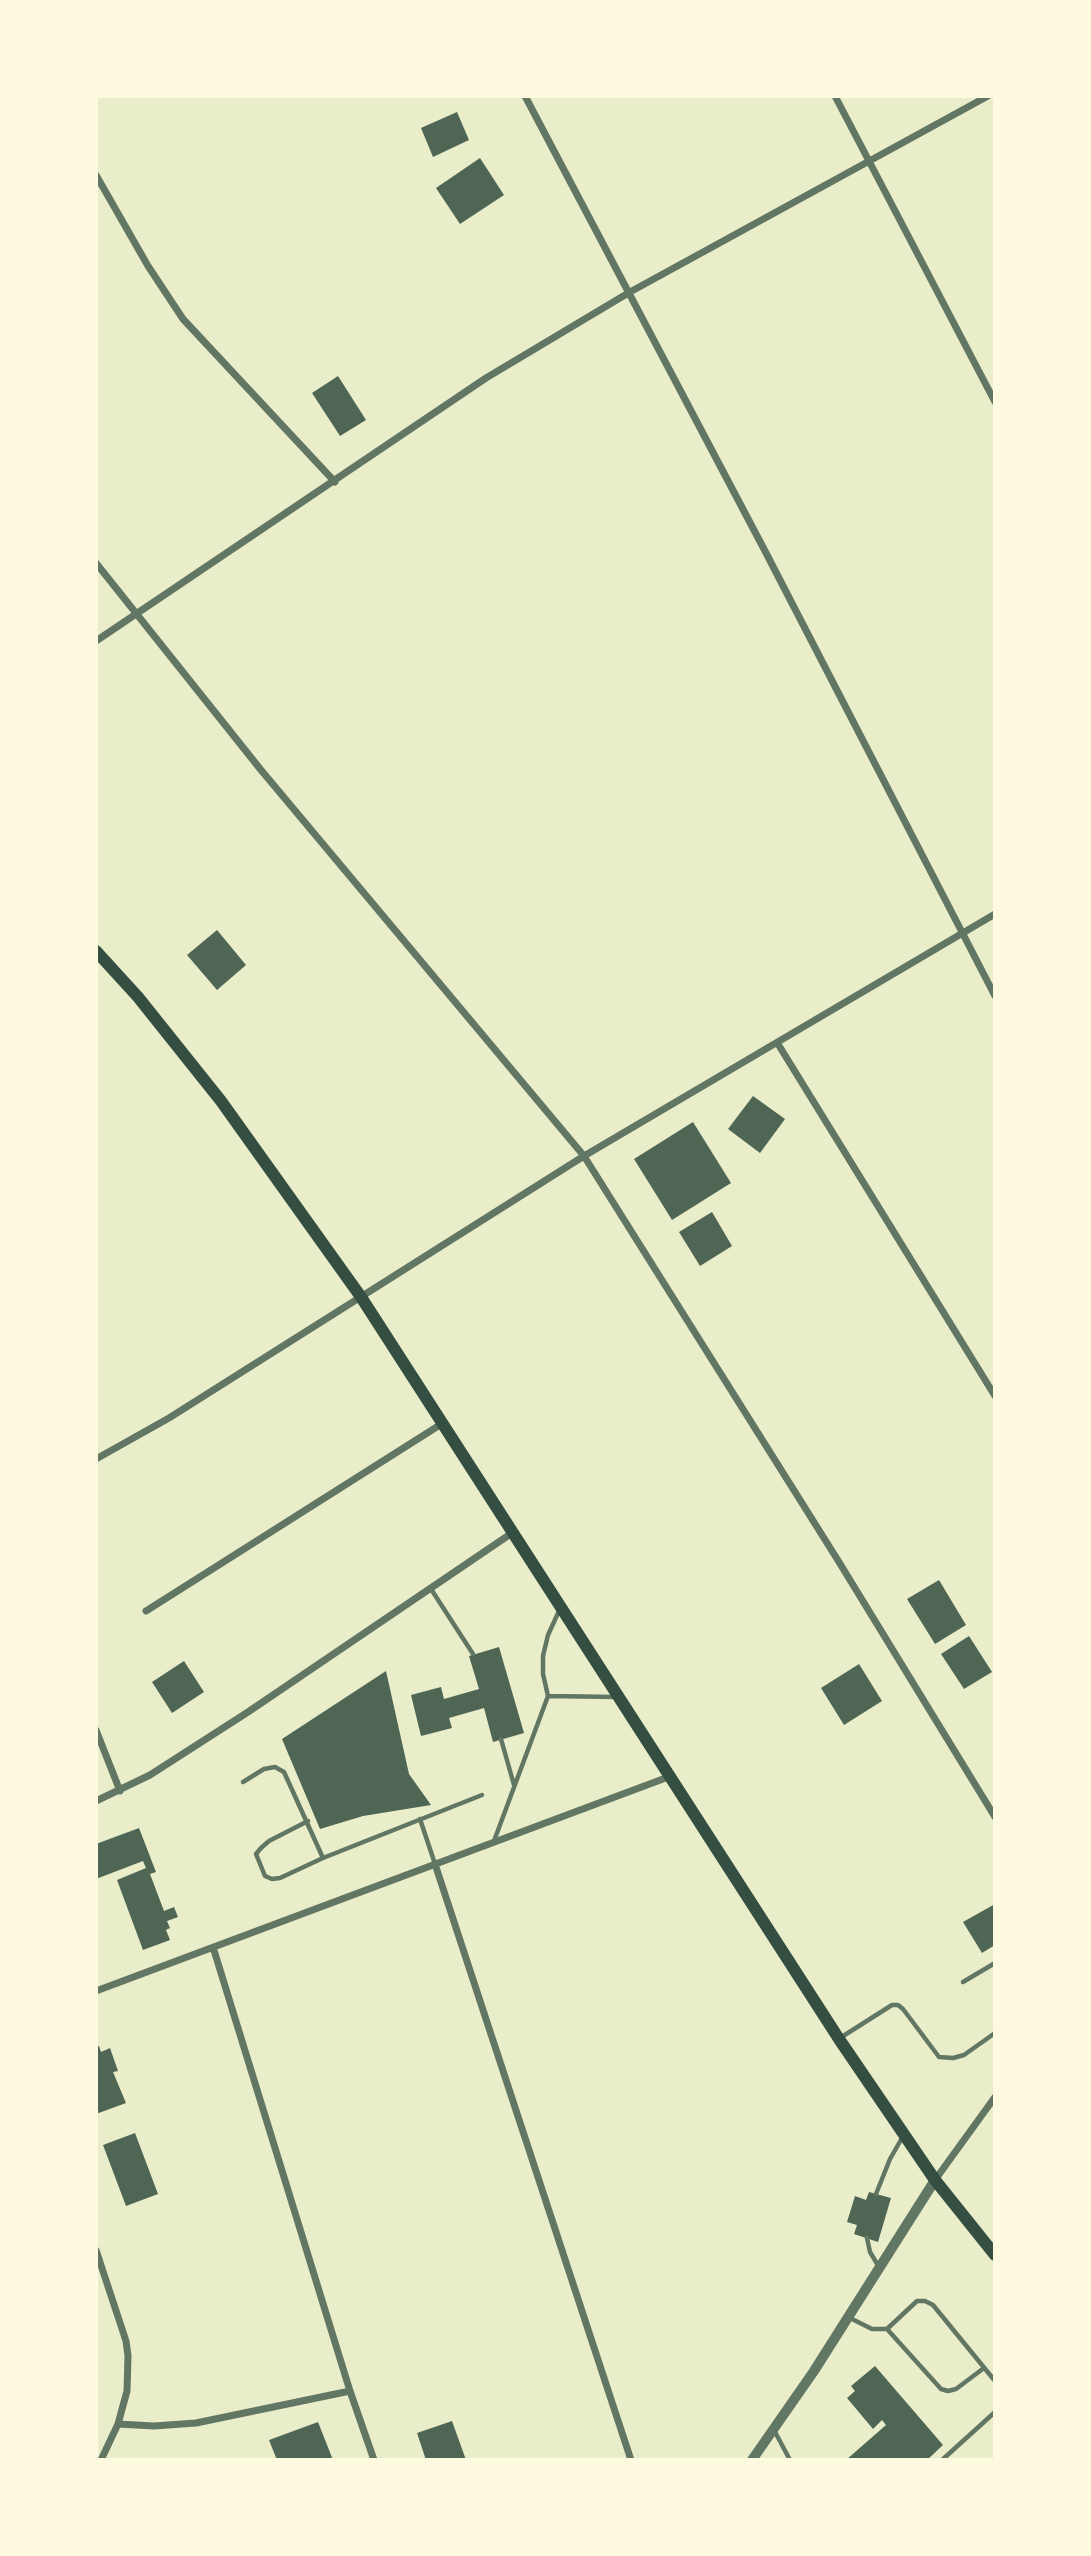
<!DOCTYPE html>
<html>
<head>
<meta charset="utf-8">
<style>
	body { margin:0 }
	#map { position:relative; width:1091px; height:2556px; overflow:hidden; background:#e9edc9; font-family:"IBM Plex Sans",sans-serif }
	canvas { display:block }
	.frame { position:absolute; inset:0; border:98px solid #fefae0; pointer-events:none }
</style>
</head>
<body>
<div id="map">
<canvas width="1091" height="2556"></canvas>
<div class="frame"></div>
</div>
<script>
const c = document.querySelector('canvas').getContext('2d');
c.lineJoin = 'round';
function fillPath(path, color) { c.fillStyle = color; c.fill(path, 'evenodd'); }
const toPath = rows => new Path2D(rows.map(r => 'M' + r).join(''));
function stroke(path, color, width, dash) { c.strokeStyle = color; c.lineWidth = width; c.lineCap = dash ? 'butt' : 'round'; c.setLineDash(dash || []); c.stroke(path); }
fillPath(toPath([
	[457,112,469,140,433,157,421,128],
	[480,158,504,195,460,224,436,188],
	[338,376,366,420,340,436,312,393],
	[217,930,246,965,217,990,187,955],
	[753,1096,785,1119,760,1153,728,1129],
	[693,1122,731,1183,672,1220,634,1159],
	[712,1212,732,1246,700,1266,679,1232],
	[939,1580,966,1625,935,1644,907,1599],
	[969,1636,992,1672,964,1689,941,1654],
	[499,1647,524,1733,493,1742,484,1708,449,1718,452,1728,421,1736,411,1695,441,1687,444,1699,479,1689,469,1656],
	[184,1661,204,1692,172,1713,152,1682],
	[859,1664,882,1701,844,1725,821,1688],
	[386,1671,409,1774,431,1805,363,1816,320,1829,282,1739],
	[139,1828,156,1872,150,1874,164,1911,174,1907,178,1917,167,1921,170,1928,166,1930,170,1940,143,1950,117,1880,146,1868,143,1861,96,1879,96,1844],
	[995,1904,995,1945,982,1953,963,1922],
	[99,2046,101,2052,110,2048,118,2071,113,2072,126,2103,96,2114,96,2047],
	[135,2133,158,2194,126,2206,103,2145],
	[869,2192,891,2198,878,2242,854,2234,857,2225,847,2222,855,2196,866,2200],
	[875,2366,943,2445,927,2460,846,2460,886,2425,882,2420,873,2429,847,2398,855,2391,851,2386],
	[452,2421,466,2460,426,2460,417,2433],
	[318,2422,333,2460,277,2460,269,2440]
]), '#4f6655');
stroke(toPath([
	[431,1589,473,1654],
	[548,1696,617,1697],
	[501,1739,514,1785],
	[243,1782,264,1769,275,1767,284,1772,323,1858],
	[420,1819,435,1864],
	[308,1821,269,1841,261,1848,256,1854,265,1876,272,1879,280,1878,323,1858,482,1795],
	[494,1841,548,1696,543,1674,543,1656,548,1635,559,1611],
	[963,1982,995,1963],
	[840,2038,892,2005,898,2005,903,2009,939,2057,953,2058,964,2055,995,2033],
	[876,2194,890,2159,902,2138],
	[867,2238,870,2252,879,2267],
	[850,2318,872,2329,887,2329,917,2301,925,2301,933,2305,995,2381],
	[887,2329,941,2389,948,2391,956,2389,984,2368],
	[774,2430,790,2460],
	[942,2460,995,2412]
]), '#617663', 4.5);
stroke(toPath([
	[525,96,765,551,995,996],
	[835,96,995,402],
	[96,175,148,266,183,319,335,482],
	[96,563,261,770,584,1156,839,1562,995,1817],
	[96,641,486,378,630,292,988,96],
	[778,1044,995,1396],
	[96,1459,169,1418,584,1156,995,914],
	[146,1611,443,1423],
	[96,1730,120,1791],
	[96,1801,150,1775,248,1712,512,1533],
	[435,1864,631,2460],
	[213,1947,350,2391,374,2460],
	[96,1991,671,1776],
	[935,2180,995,2097],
	[96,2250,126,2341,128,2356,127,2391,118,2424,101,2460],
	[118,2424,154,2426,196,2423,350,2391]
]), '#617663', 7);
stroke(toPath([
	[752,2460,814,2371,935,2180]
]), '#617663', 10);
stroke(toPath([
	[96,951,138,997,221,1101,361,1297,839,2039,935,2180,995,2255]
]), '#344e41', 12);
</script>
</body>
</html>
